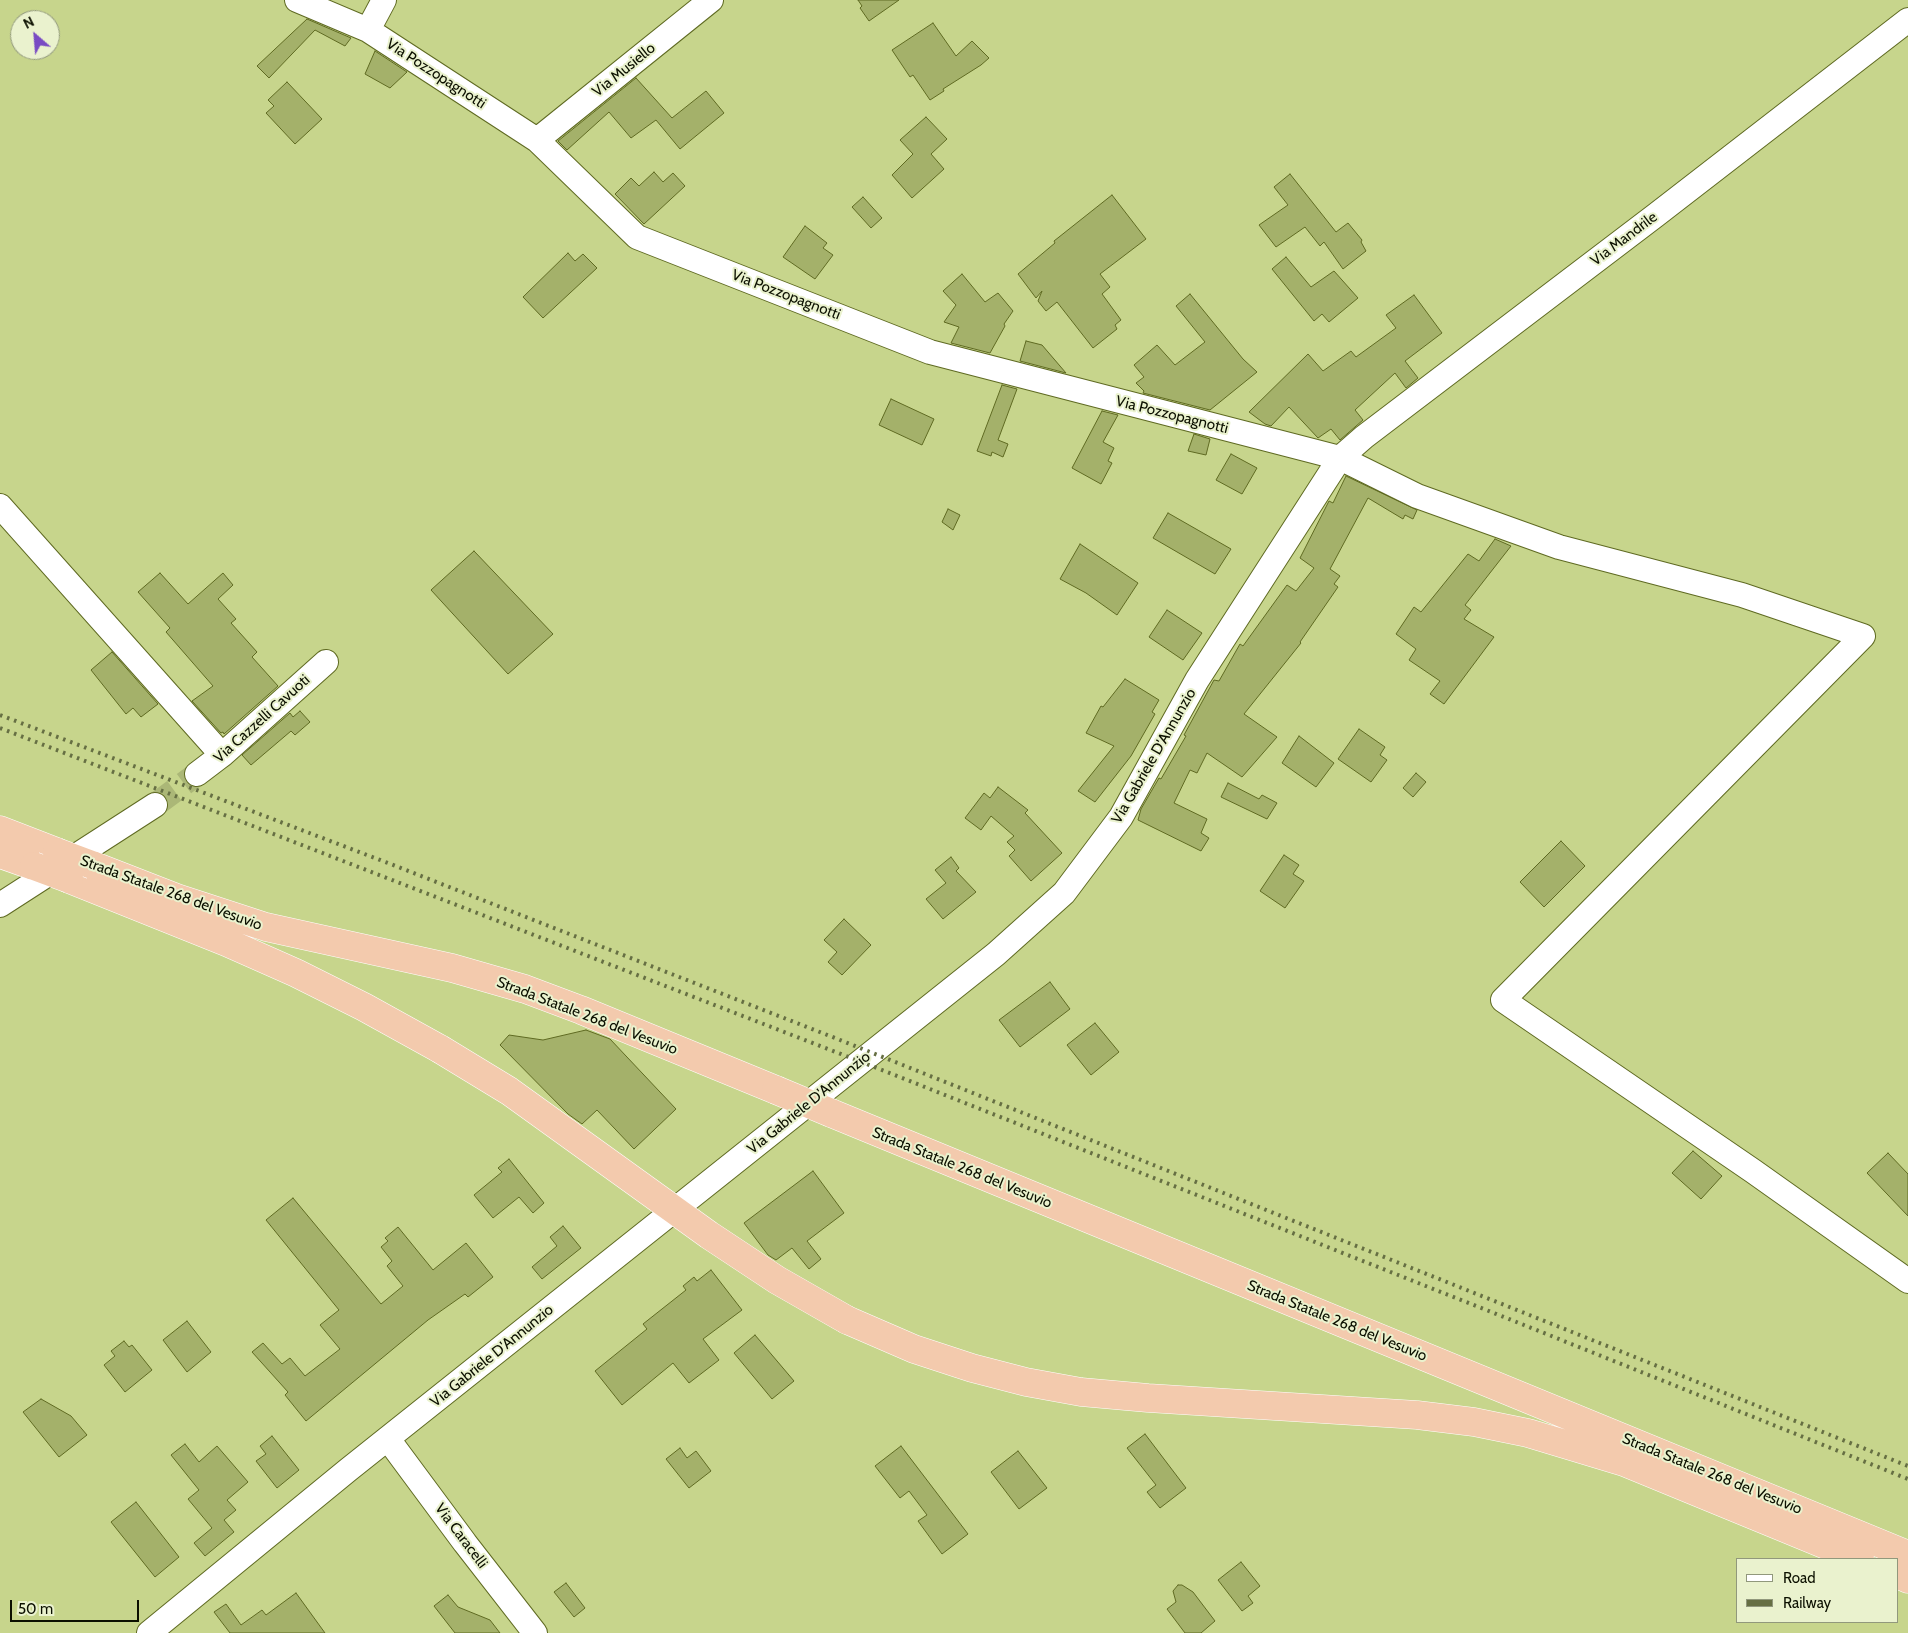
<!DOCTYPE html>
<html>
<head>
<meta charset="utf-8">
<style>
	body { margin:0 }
	#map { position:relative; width:1908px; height:1633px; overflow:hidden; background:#c7d58c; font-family:Cabin,sans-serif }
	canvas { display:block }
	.legend { position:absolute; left:1736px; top:1558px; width:162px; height:65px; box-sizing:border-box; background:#eaf2ce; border:1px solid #91987c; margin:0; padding:6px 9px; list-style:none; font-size:15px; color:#0c1000 }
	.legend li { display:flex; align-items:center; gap:10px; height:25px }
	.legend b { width:25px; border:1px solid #91987c }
	.north { position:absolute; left:10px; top:10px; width:50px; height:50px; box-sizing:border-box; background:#eaf2ce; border:1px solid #91987c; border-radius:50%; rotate:333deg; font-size:14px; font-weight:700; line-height:20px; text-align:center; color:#0c1000 }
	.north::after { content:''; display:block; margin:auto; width:18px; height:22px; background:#794bc3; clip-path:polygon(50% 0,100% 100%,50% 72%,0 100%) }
	.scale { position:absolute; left:10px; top:1600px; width:129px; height:22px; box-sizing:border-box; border:2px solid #0c1000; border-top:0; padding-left:6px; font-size:15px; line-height:18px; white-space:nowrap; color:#0c1000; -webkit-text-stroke:4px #eaf2ce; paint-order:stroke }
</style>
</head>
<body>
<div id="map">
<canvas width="1908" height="1633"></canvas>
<ul class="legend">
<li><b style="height:6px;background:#fff"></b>Road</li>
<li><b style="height:6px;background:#666f43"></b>Railway</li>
</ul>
<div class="north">N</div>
<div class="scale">50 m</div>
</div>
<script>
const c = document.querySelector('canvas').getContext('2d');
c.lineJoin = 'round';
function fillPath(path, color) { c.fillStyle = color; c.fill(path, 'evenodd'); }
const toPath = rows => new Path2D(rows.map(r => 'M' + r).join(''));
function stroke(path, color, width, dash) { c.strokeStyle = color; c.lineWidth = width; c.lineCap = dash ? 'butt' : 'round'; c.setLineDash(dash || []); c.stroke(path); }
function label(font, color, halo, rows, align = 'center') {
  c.font = font + ' Cabin,sans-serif'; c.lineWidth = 4; c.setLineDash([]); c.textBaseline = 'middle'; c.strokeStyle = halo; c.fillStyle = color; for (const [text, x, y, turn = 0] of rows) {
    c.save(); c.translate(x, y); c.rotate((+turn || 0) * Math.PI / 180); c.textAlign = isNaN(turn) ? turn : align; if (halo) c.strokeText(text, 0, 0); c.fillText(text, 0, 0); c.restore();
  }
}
const building = toPath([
	[858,0,899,0,869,21,860,8,862,6,858,0],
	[307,19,351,38,345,46,315,30,269,78,257,66,307,19],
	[933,23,956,56,972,41,989,58,981,65,943,89,944,91,930,100,913,75,910,77,892,50,933,23],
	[375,51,407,72,390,88,365,74,375,51],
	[636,78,672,118,706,91,724,113,680,149,656,120,631,138,609,112,567,150,558,141,636,78],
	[287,82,322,119,295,144,266,113,274,106,268,100,287,82],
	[926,117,947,139,931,154,944,169,912,198,892,175,913,154,900,140,926,117],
	[654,172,663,182,673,173,685,186,644,224,615,194,631,178,639,186,654,172],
	[1290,174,1336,232,1348,223,1362,240,1361,242,1366,251,1343,269,1324,242,1320,246,1305,227,1276,247,1259,225,1288,205,1274,187,1290,174],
	[1112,195,1146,239,1100,274,1110,287,1102,294,1121,320,1115,325,1117,329,1093,348,1057,302,1046,311,1038,301,1042,291,1036,298,1018,274,1055,243,1054,241,1112,195],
	[863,197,882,218,871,228,852,207,863,197],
	[805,226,827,243,823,248,833,255,815,279,783,257,805,226],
	[568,253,575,261,583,254,597,268,543,318,523,297,568,253],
	[1286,257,1311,287,1334,271,1358,298,1329,322,1322,314,1314,321,1272,269,1286,257],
	[962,274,985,302,998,293,1013,311,1004,324,1005,326,990,353,951,343,959,327,944,322,956,305,943,291,962,274],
	[1190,294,1243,359,1257,372,1210,410,1143,393,1144,391,1136,383,1144,377,1134,365,1157,345,1175,365,1205,342,1176,306,1190,294],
	[1414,295,1442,333,1405,361,1418,378,1406,388,1395,373,1355,410,1363,420,1340,440,1331,429,1318,438,1289,407,1271,426,1265,424,1249,412,1308,354,1323,371,1351,351,1356,357,1396,328,1386,315,1414,295],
	[1026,341,1042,345,1066,373,1020,361,1026,341],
	[1002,385,1017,389,998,440,1008,444,1003,457,992,452,991,456,977,451,1002,385],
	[891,399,934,419,922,445,879,425,891,399],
	[1102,411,1118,415,1103,442,1114,448,1108,461,1112,463,1101,484,1072,468,1102,411],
	[1194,434,1210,439,1206,455,1188,451,1194,434],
	[1231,454,1257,468,1242,494,1216,480,1231,454],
	[1346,476,1417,510,1413,519,1405,515,1403,519,1368,498,1330,569,1340,576,1334,584,1338,587,1300,642,1301,643,1244,714,1277,737,1242,777,1207,753,1197,773,1190,770,1174,803,1207,819,1201,833,1209,838,1201,851,1138,820,1141,809,1159,778,1161,779,1186,736,1184,735,1214,680,1219,681,1240,644,1243,646,1287,585,1296,591,1314,568,1300,558,1329,501,1333,503,1346,476],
	[948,509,960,515,953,530,942,522,948,509],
	[1168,513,1231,549,1215,574,1153,538,1168,513],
	[1495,539,1511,546,1465,605,1471,610,1464,619,1494,637,1444,704,1430,694,1440,681,1409,660,1416,649,1396,634,1414,607,1421,612,1468,554,1479,561,1495,539],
	[1080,544,1138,583,1117,615,1086,593,1060,579,1080,544],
	[474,551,553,634,508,674,431,590,474,551],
	[160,573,188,604,223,573,233,585,218,599,236,619,231,623,257,652,252,657,278,686,224,734,223,732,221,733,192,701,213,686,166,632,170,628,138,592,160,573],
	[1167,610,1202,633,1183,660,1149,637,1167,610],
	[112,652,158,704,141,717,133,708,126,714,91,670,112,652],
	[1125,679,1159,700,1152,712,1155,714,1131,756,1095,802,1078,791,1114,746,1086,733,1101,706,1103,707,1125,679],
	[300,711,310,722,295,735,291,731,251,765,242,755,290,713,293,717,300,711],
	[1359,729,1385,747,1380,755,1387,760,1371,782,1338,759,1359,729],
	[1299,736,1334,763,1316,787,1282,763,1299,736],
	[1416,773,1426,782,1413,797,1403,788,1416,773],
	[1228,783,1259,799,1262,795,1277,803,1267,819,1221,797,1228,783],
	[998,787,1028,810,1025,813,1062,853,1031,881,1009,856,1015,850,1007,842,1014,836,991,816,981,830,965,818,984,793,990,798,998,787],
	[1561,841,1585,866,1544,907,1520,882,1561,841],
	[1284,855,1299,865,1293,874,1304,881,1285,908,1260,891,1284,855],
	[951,857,959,868,956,871,976,892,943,919,926,899,946,883,935,870,951,857],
	[844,919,871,945,842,975,828,962,837,952,824,940,844,919],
	[1050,982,1070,1009,1020,1047,999,1020,1050,982],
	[1095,1023,1119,1052,1091,1075,1067,1045,1095,1023],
	[586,1030,610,1039,676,1109,634,1149,597,1110,582,1124,568,1114,500,1045,509,1035,543,1040,586,1030],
	[1693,1151,1722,1176,1701,1199,1672,1173,1693,1151],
	[1888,1153,1908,1174,1908,1216,1867,1173,1888,1153],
	[509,1159,544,1203,533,1213,519,1197,493,1218,474,1195,502,1172,498,1168,509,1159],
	[813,1171,844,1213,807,1241,821,1259,809,1269,792,1248,776,1260,768,1255,744,1223,813,1171],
	[293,1198,381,1304,403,1286,387,1266,392,1261,381,1247,388,1241,385,1238,398,1227,433,1270,466,1243,493,1277,468,1297,465,1294,428,1320,306,1421,285,1395,288,1392,252,1352,263,1343,282,1364,290,1358,305,1376,340,1349,320,1325,339,1310,266,1220,293,1198],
	[563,1226,581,1248,542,1279,532,1267,557,1246,550,1237,563,1226],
	[711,1270,742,1310,703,1339,719,1360,689,1383,673,1363,622,1405,595,1371,647,1329,643,1324,686,1290,683,1286,694,1277,697,1281,711,1270],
	[187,1321,211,1352,187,1372,163,1340,187,1321],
	[755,1335,794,1381,772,1399,734,1353,755,1335],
	[124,1341,129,1347,132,1345,152,1370,125,1392,104,1365,115,1356,111,1351,124,1341],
	[41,1399,71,1416,87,1435,59,1457,23,1412,41,1399],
	[1145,1434,1186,1488,1160,1508,1147,1492,1156,1485,1127,1448,1145,1434],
	[272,1436,299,1470,277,1488,256,1461,266,1454,260,1446,272,1436],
	[185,1444,199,1462,217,1446,248,1482,227,1500,236,1510,224,1520,234,1532,205,1556,194,1543,212,1528,188,1499,199,1490,171,1455,185,1444],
	[901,1446,968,1534,942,1554,918,1521,927,1515,909,1491,900,1498,875,1466,901,1446],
	[680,1448,687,1458,696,1451,711,1471,689,1488,666,1459,680,1448],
	[1018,1451,1047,1488,1019,1509,991,1472,1018,1451],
	[136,1502,179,1557,155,1577,111,1522,136,1502],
	[1241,1562,1260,1586,1248,1596,1253,1603,1242,1611,1218,1580,1241,1562],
	[566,1583,585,1608,574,1617,554,1592,566,1583],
	[1178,1585,1182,1585,1193,1592,1215,1621,1201,1633,1185,1633,1167,1609,1176,1602,1173,1591,1178,1585],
	[296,1593,325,1633,230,1633,214,1612,226,1604,241,1625,262,1610,266,1615,296,1593],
	[448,1595,458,1607,490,1620,500,1633,455,1633,434,1606,448,1595]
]);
fillPath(building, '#a4b16a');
stroke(building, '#5f6a22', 1);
stroke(toPath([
	[155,805,197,774]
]), '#abb777', 24, [24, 12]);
const minor = toPath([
	[297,0,368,30,537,140,637,237,930,352,1340,458,1417,496,1559,547,1742,595,1863,636,1503,1000,1753,1171,1908,1281],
	[368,30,384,0],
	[537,140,711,0],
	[0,506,222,755],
	[197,774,222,755,326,662],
	[0,905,155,805],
	[388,1439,465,1543,535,1633],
	[149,1633,348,1470,996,954,1064,893,1121,817,1197,680,1340,458,1364,437,1656,215,1908,20]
]);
const highway = toPath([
	[0,830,57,852],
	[0,854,34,866],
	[92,865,177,898,266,927,452,968,525,989,581,1010,776,1090],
	[69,879,226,942,296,973,364,1007,440,1049],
	[831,1113,1908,1555],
	[847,1320,914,1349,972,1368,1026,1382,1081,1392,1148,1398,1417,1415,1474,1422,1528,1433,1624,1462,1860,1559],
	[1897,1574,1908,1579]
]);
stroke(minor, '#5f6a22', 26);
stroke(highway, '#fff', 29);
stroke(minor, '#fff', 24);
stroke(highway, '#f3caad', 28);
stroke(toPath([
	[0,715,388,863,835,1038,1908,1466],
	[0,728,877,1068,1524,1325,1908,1479]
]), '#666f43', 4, [2.5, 5]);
const highwayBridge = toPath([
	[57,852,92,865],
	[34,866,69,879],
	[440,1049,509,1091,709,1235,777,1280,847,1320],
	[776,1090,831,1113]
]);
stroke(highwayBridge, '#fff', 29, []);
stroke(highwayBridge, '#f3caad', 28);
label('15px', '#0c1000', '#eaf2ce', [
	["Via Musiello",624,70,-39],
	["Via Pozzopagnotti",436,74,33],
	["Via Mandrile",1624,239,-37],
	["Via Pozzopagnotti",786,295,21],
	["Via Pozzopagnotti",1172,415,14],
	["Via Cazzelli Cavuoti",262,719,-42],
	["Via Gabriele D'Annunzio",1154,756,-60],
	["Strada Statale 268 del Vesuvio",171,893,20],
	["Strada Statale 268 del Vesuvio",587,1016,21],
	["Via Gabriele D'Annunzio",809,1103,-39],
	["Strada Statale 268 del Vesuvio",962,1168,22],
	["Strada Statale 268 del Vesuvio",1337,1321,22],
	["Via Gabriele D'Annunzio",492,1356,-39],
	["Strada Statale 268 del Vesuvio",1712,1474,22],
	["Via Caracelli",461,1536,53]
]);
</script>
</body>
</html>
